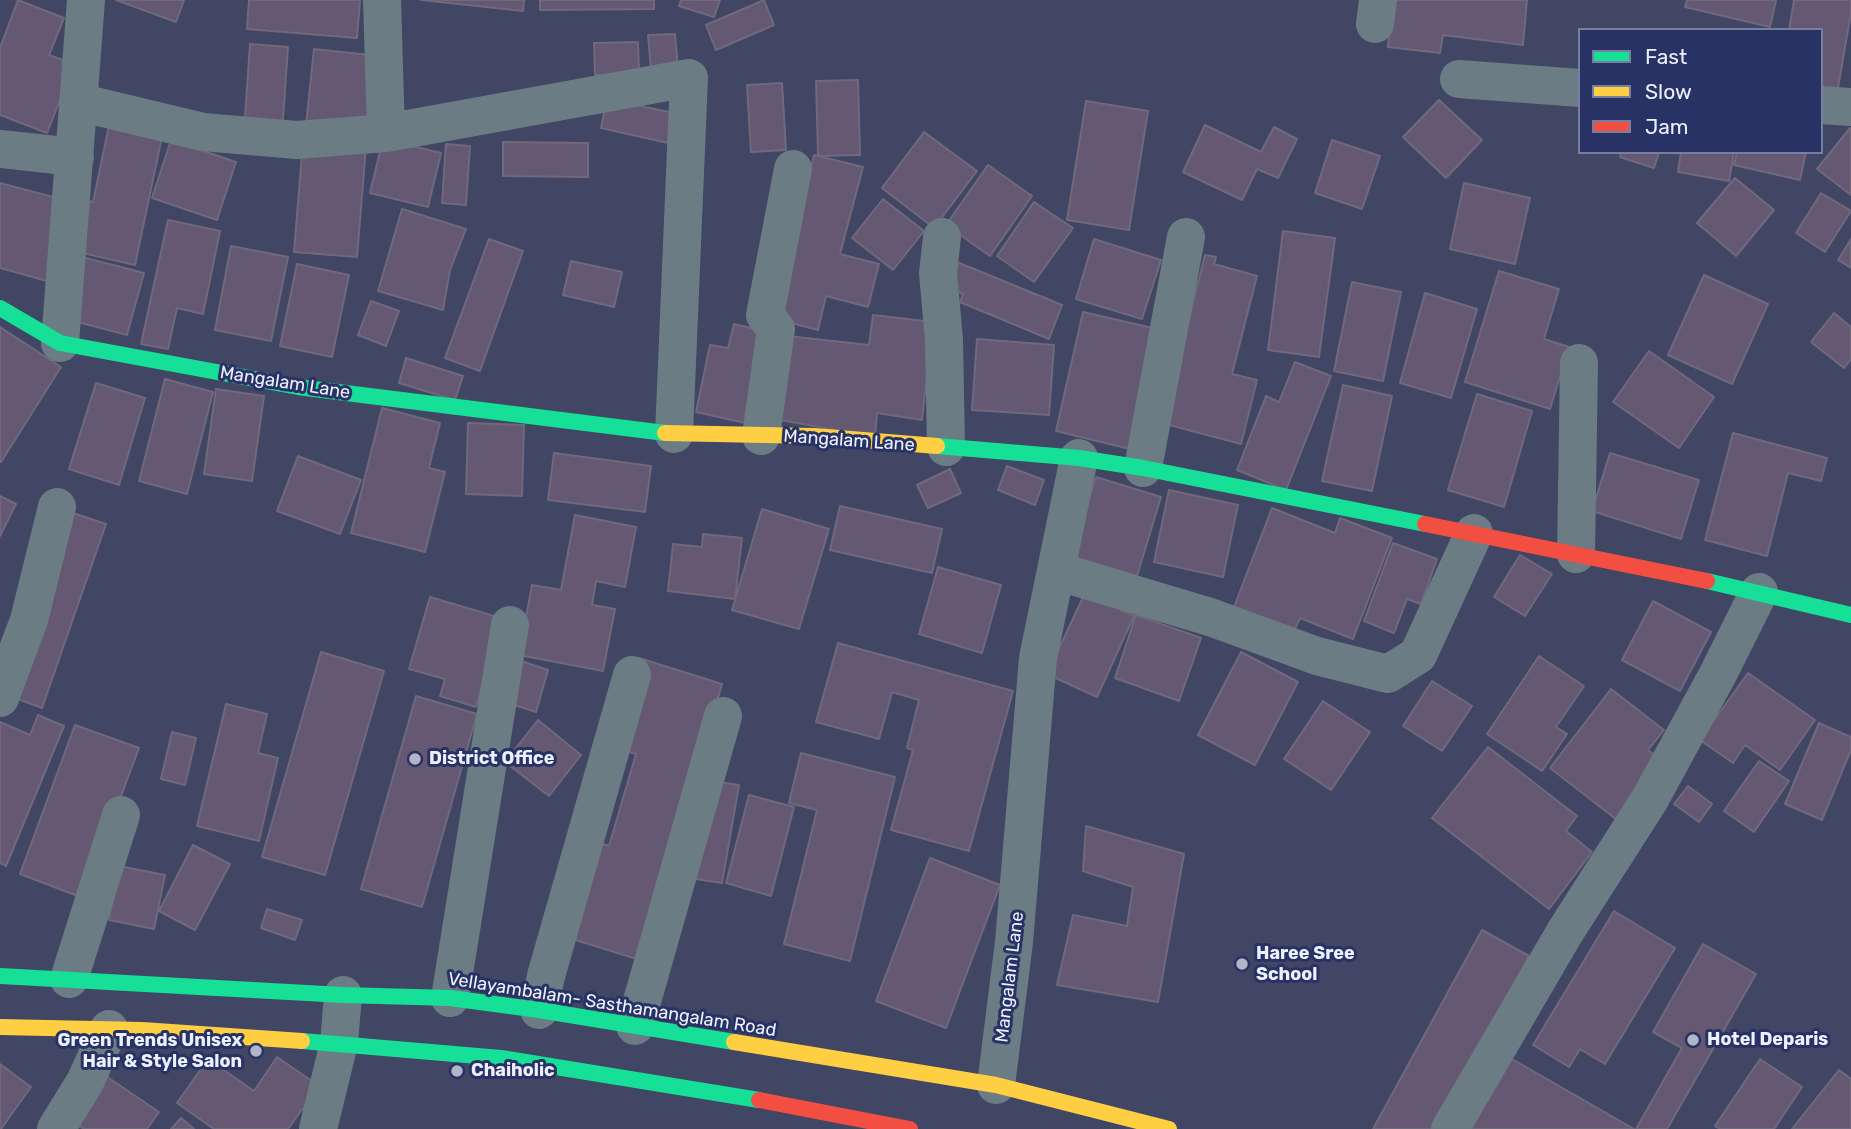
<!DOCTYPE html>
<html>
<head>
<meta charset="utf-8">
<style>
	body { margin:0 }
	#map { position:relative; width:1851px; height:1129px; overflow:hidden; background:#404663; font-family:Rubik,sans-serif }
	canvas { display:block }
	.legend { position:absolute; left:1578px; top:28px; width:245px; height:126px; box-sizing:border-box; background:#283265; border:2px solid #777ea2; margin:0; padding:9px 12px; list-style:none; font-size:21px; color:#edf1fe }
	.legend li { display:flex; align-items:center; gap:14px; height:35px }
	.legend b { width:35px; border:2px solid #777ea2 }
</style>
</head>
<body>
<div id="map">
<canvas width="1851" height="1129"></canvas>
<ul class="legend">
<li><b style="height:9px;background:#16e098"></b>Fast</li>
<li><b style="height:9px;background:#ffcf43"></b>Slow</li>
<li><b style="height:9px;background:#f24e42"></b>Jam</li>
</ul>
</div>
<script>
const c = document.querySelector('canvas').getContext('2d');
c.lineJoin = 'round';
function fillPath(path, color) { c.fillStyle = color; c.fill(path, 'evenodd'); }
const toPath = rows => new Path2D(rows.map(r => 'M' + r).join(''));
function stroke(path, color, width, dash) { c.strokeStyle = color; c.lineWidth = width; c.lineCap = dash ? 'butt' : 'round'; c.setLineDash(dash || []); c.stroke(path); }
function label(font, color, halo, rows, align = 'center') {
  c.font = font + ' Rubik,sans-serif'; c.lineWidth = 6; c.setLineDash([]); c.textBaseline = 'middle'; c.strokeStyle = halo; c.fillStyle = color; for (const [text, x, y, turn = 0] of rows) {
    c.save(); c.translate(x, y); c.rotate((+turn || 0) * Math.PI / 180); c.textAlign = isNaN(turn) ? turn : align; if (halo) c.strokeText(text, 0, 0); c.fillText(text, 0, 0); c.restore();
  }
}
const building = toPath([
	[18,0,64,18,49,55,74,64,47,133,0,115,0,48,18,0],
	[116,0,184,0,176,22,116,0],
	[249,0,360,0,357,38,247,29,249,0],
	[421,0,524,0,523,11,421,0],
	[540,0,654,0,654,9,540,10,540,0],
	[681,0,720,0,714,17,679,6,681,0],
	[764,0,774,25,716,50,706,25,764,0],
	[1393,0,1527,0,1523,45,1443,35,1440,53,1388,47,1393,0],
	[1687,0,1776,0,1770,27,1685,7,1687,0],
	[1794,0,1851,0,1851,13,1836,99,1821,96,1821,30,1789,30,1794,0],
	[675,34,678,68,651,70,648,35,675,34],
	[638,42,639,74,595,75,594,43,638,42],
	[250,44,288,47,282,134,244,132,250,44],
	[314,49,379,56,371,133,306,125,314,49],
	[858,80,860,155,818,156,816,81,858,80],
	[782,83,786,150,751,152,747,85,782,83],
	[607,99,674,113,668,143,601,128,607,99],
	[1439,100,1482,140,1446,178,1403,137,1439,100],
	[1086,101,1148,111,1129,230,1067,220,1086,101],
	[110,121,163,132,135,265,78,252,89,201,93,202,110,121],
	[1205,125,1261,152,1274,127,1297,139,1278,178,1257,169,1242,200,1183,172,1205,125],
	[1850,128,1851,129,1851,195,1817,169,1850,128],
	[924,132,977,171,934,228,882,188,924,132],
	[383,139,441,153,428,207,370,193,383,139],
	[171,140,236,162,217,220,152,198,171,140],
	[1332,140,1380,156,1362,209,1315,193,1332,140],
	[303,141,366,147,357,257,294,252,303,141],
	[503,142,588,143,588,177,503,176,503,142],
	[446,144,470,146,466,205,442,203,446,144],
	[1621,152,1659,152,1654,168,1620,157,1621,152],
	[1681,152,1734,152,1729,181,1678,172,1681,152],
	[1737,152,1806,152,1800,180,1734,165,1737,152],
	[814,155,863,167,840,254,879,264,868,307,826,296,818,330,773,318,814,155],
	[988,165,1032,196,990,256,946,225,988,165],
	[1735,178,1774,210,1736,256,1697,223,1735,178],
	[0,183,68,201,47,281,0,268,0,183],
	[1464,183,1530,198,1515,264,1450,249,1464,183],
	[1821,193,1851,211,1825,252,1796,233,1821,193],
	[883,199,924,231,893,270,852,238,883,199],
	[1034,202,1073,228,1034,282,997,256,1034,202],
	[402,209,466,229,450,270,443,310,378,291,402,209],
	[168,220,220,231,203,314,177,308,168,349,141,344,168,220],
	[1283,231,1335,238,1319,357,1268,350,1283,231],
	[489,239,523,251,480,371,445,358,489,239],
	[1094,239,1161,260,1142,319,1076,299,1094,239],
	[1851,239,1851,268,1838,260,1851,239],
	[231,246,288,257,271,341,215,330,231,246],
	[1205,255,1216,257,1214,264,1257,276,1232,374,1257,380,1241,444,1158,422,1187,327,1205,255],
	[82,257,144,273,127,335,66,319,82,257],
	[571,261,622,272,614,307,563,295,571,261],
	[957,262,1062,305,1049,339,960,302,963,294,947,287,957,262],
	[297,264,349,275,332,357,280,346,297,264],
	[1499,271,1559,289,1544,339,1569,347,1550,409,1465,382,1499,271],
	[1704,275,1768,304,1732,384,1668,355,1704,275],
	[1352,282,1401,292,1383,381,1334,371,1352,282],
	[1425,293,1477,309,1451,398,1400,383,1425,293],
	[371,301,399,311,386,346,358,335,371,301],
	[1083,312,1166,331,1138,451,1056,431,1083,312],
	[1834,313,1851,327,1851,359,1844,368,1811,342,1834,313],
	[873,315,933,322,922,420,877,413,875,437,769,418,779,335,869,345,873,315],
	[734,324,773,333,754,425,696,412,710,345,728,348,734,324],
	[0,327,61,367,1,462,0,462,0,327],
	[977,339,1054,345,1049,415,972,410,977,339],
	[1649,351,1714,397,1679,448,1613,402,1649,351],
	[406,358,463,376,455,400,399,383,406,358],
	[1295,362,1331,376,1286,490,1237,470,1266,396,1279,402,1295,362],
	[165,379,213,392,187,494,139,481,165,379],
	[96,383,145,398,119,485,69,469,96,383],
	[1343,385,1392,396,1372,491,1322,481,1343,385],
	[216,389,264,396,252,481,204,474,216,389],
	[1477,394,1532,411,1504,507,1448,490,1477,394],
	[382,408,440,423,429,468,445,472,425,552,351,533,382,408],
	[468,423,524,425,522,496,466,494,468,423],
	[1733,433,1827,458,1821,481,1788,473,1767,556,1705,540,1733,433],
	[554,453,651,466,645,512,548,500,554,453],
	[1610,453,1699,480,1681,539,1592,511,1610,453],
	[298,456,361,480,340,534,277,511,298,456],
	[1007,466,1044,480,1035,505,998,490,1007,466],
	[950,469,961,493,928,508,917,485,950,469],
	[1096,477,1161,497,1137,576,1071,556,1096,477],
	[1169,490,1238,505,1223,577,1154,562,1169,490],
	[0,496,16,504,0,536,0,496],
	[840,506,942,529,932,573,830,550,840,506],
	[1272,508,1335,533,1340,518,1392,538,1353,639,1300,618,1294,631,1234,607,1272,508],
	[762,509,829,529,799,629,732,610,762,509],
	[73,513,106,524,42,708,10,696,73,513],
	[575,515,636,527,625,587,596,581,592,605,615,609,603,671,519,655,532,585,561,590,575,515],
	[703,534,742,538,735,599,668,591,673,544,702,547,703,534],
	[1393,543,1437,559,1421,604,1407,599,1394,633,1364,621,1393,543],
	[1520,555,1552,574,1525,616,1494,597,1520,555],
	[938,567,1001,585,982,653,919,634,938,567],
	[1085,593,1134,616,1097,697,1047,674,1085,593],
	[430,597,501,618,476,707,440,696,445,679,409,669,430,597],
	[1653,601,1711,632,1680,691,1622,660,1653,601],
	[1136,615,1201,638,1179,701,1115,678,1136,615],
	[838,643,1013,691,969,851,891,830,913,750,907,748,919,700,892,692,879,739,816,722,838,643],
	[321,652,384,671,325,875,262,857,321,652],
	[1241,652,1298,682,1255,765,1198,735,1241,652],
	[1539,656,1584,686,1556,727,1567,734,1542,771,1487,734,1539,656],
	[639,658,722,684,640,960,566,937,595,841,609,846,636,754,613,747,639,658],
	[521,661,548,670,536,712,508,703,521,661],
	[1748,673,1815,720,1780,770,1745,745,1733,763,1700,740,1748,673],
	[1432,681,1472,706,1442,751,1403,726,1432,681],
	[1611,689,1664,730,1648,750,1666,765,1621,823,1550,768,1611,689],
	[416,696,477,714,422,907,361,889,416,696],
	[1323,701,1370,732,1331,790,1284,759,1323,701],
	[226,704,267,714,258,753,278,758,259,841,197,826,226,704],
	[38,715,64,726,6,866,0,863,0,722,30,735,38,715],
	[538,720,581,755,549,796,505,762,538,720],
	[1819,723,1851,737,1851,750,1822,820,1785,804,1819,723],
	[75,725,139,748,83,898,20,874,75,725],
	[172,732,196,738,185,785,161,779,172,732],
	[1488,747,1577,816,1566,831,1592,852,1549,909,1432,818,1488,747],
	[801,753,895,777,850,961,784,944,817,810,789,803,801,753],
	[1759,761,1789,781,1754,832,1724,811,1759,761],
	[706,780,739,785,722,883,689,878,706,780],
	[1688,786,1712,804,1699,822,1674,804,1688,786],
	[749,795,794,807,771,896,726,883,749,795],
	[1086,826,1184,854,1158,1002,1057,985,1073,915,1127,926,1133,887,1083,871,1086,826],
	[193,845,230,864,195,930,159,911,193,845],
	[930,858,1000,885,946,1028,876,1001,930,858],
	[119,866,165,875,154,929,109,920,119,866],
	[267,909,302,920,295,940,261,928,267,909],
	[1614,911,1675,948,1605,1064,1580,1049,1569,1067,1533,1045,1614,911],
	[1482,930,1529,956,1434,1129,1373,1129,1482,930],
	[1703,944,1756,974,1667,1129,1636,1129,1682,1048,1653,1032,1703,944],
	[1505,1055,1634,1129,1463,1129,1505,1055],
	[277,1057,325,1090,309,1112,303,1108,288,1129,214,1129,177,1103,208,1059,254,1091,277,1057],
	[1760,1059,1802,1087,1774,1129,1720,1129,1715,1126,1760,1059],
	[0,1064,31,1087,1,1129,0,1129,0,1064],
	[1839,1070,1851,1079,1851,1129,1792,1129,1839,1070],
	[103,1074,159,1112,147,1129,84,1129,71,1121,103,1074],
	[181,1118,194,1129,171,1129,181,1118]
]);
fillPath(building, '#645872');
stroke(building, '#70697e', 2);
stroke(toPath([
	[382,0,386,133],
	[1375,24,1378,0],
	[1459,79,1580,88],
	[78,102,203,132,297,140,386,133,689,78,674,434],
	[1821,105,1850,107],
	[0,149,75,157],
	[942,237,938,273,944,340,946,447],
	[60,343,86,0],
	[761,436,776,329,765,315,793,169],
	[1143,468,1186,237],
	[1576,554,1579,363],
	[1056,571,1210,617,1317,656,1388,674,1418,655,1474,533],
	[0,698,29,620,57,507],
	[69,979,121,815],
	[450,998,510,625],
	[539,1010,546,976,632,675],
	[635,1026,723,716],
	[996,1085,1014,942,1038,658,1079,458],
	[56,1129,85,1082,109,1029],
	[318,1129,339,1043,343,995],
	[1450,1129,1565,932,1650,799,1718,674,1759,592]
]), '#6b7c85', 38);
stroke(toPath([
	[0,308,60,343,298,387,665,433],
	[937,446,1079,458,1143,468,1425,524],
	[1707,581,1851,615],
	[0,976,343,995,450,998,539,1010,734,1042],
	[302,1041,501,1058,759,1100]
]), '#16e098', 16);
stroke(toPath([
	[665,433,814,436,937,446],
	[0,1027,142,1030,302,1041],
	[734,1042,996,1085,1169,1129]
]), '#ffcf43', 16);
stroke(toPath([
	[1425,524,1707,581],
	[759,1100,910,1129]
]), '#f24e42', 16);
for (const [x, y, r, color] of [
	[415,759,7,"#b0b5c8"],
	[1242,964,7,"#b0b5c8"],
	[1693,1040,7,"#b0b5c8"],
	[256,1051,7,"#b0b5c8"],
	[457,1071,7,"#b0b5c8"]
]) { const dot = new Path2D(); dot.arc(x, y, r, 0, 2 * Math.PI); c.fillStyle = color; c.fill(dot); stroke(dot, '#283265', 2.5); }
label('18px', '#edf1fe', '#283265', [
	["Mangalam Lane",285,383,9],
	["Mangalam Lane",849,441,4],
	["Mangalam Lane",1010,977,-83],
	["Vellayambalam- Sasthamangalam Road",612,1005,9]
]);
label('bold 18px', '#edf1fe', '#283265', [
	["District Office",429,759],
	["Haree Sree",1256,954],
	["School",1256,975],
	["Hotel Deparis",1707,1040],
	["Green Trends Unisex",242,1041,"right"],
	["Hair & Style Salon",242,1062,"right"],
	["Chaiholic",471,1071]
], 'left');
</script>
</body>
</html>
